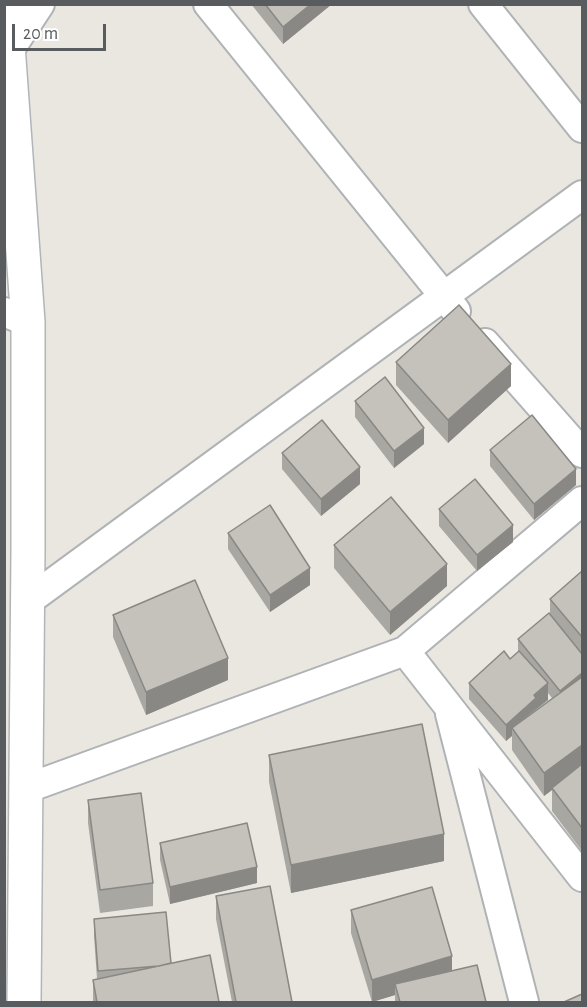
<!DOCTYPE html>
<html>
<head>
<meta charset="utf-8">
<style>
	body { margin:0 }
	#map { position:relative; width:587px; height:1007px; overflow:hidden; background:#eae7e0; font-family:"Alegreya Sans",sans-serif }
	canvas { display:block }
	.frame { position:absolute; inset:0; border:6px solid #585c5f; pointer-events:none }
	.scale { position:absolute; left:12px; top:24px; width:94px; height:27px; box-sizing:border-box; border:3px solid #585c5f; border-top:0; padding-left:8px; font-size:18px; line-height:21px; white-space:nowrap; color:#585c5f; -webkit-text-stroke:4px #fff; paint-order:stroke }
</style>
</head>
<body>
<div id="map">
<canvas width="587" height="1007"></canvas>
<div class="frame"></div>
<div class="scale">20 m</div>
</div>
<script>
const c = document.querySelector('canvas').getContext('2d');
c.lineJoin = 'round';
const toPath = rows => new Path2D(rows.map(r => 'M' + r).join(''));
function stroke(path, color, width, dash) { c.strokeStyle = color; c.lineWidth = width; c.lineCap = dash ? 'butt' : 'round'; c.setLineDash(dash || []); c.stroke(path); }
function fillPath(path, color) { c.fillStyle = color; c.fill(path, 'evenodd'); }
const street = toPath([
	[208,4,456,311],
	[483,4,582,128],
	[9,51,40,4],
	[4,312,28,322],
	[485,343,582,453],
	[28,601,582,195],
	[405,651,582,501],
	[450,714,524,1002],
	[25,789,405,651,582,877]
]);
const secondary = toPath([
	[5,4,28,322,28,550,24,1002]
]);
stroke(street, '#b0b3b6', 32);
stroke(secondary, '#b1b5b9', 36);
stroke(street, '#fff', 28);
stroke(secondary, '#fff', 33);
fillPath(toPath([
	[251,4,332,4,283,44],
	[396,362,511,386,448,443,396,385],
	[355,401,424,444,394,468,355,417],
	[490,450,576,485,534,520,490,466],
	[282,453,360,484,321,516,282,469],
	[439,509,513,542,477,571,439,526],
	[228,533,310,585,270,612,228,549],
	[334,545,447,586,390,635,334,568],
	[582,571,582,851,552,811,552,790,544,796,512,750,512,736,506,741,469,699,469,683,510,659,518,652,518,639,550,614,550,599],
	[548,693,552,698,536,710,548,700],
	[113,615,228,680,146,715,113,637],
	[269,755,444,861,291,893,269,782],
	[88,800,153,883,153,906,100,913,88,823],
	[160,843,257,883,170,904,160,860],
	[216,896,292,1002,232,1002,216,919],
	[351,910,452,970,486,1002,395,1002,395,995,372,1002,351,933],
	[94,919,171,963,219,1002,93,1002,93,980,97,979,94,936]
]), '#a9a7a2');
fillPath(toPath([
	[311,4,332,4,283,44,283,27],
	[511,364,511,386,448,443,448,420],
	[424,428,424,444,394,468,394,451],
	[360,467,360,484,321,516,321,499],
	[576,469,576,485,534,520,534,504],
	[513,525,513,542,477,571,477,555],
	[447,564,447,586,390,635,390,612],
	[310,568,310,585,270,612,270,595],
	[228,658,228,680,146,715,146,692],
	[582,673,582,690,560,708,560,691],
	[548,683,548,700,536,709,512,728,512,736,506,741,506,725,534,695],
	[582,745,582,768,552,788,552,790,544,796,544,773],
	[444,834,444,861,291,893,291,865],
	[257,867,257,883,170,904,170,887],
	[452,956,452,978,395,984,395,995,372,1002,372,980]
]), '#8a8884');
const building = toPath([
	[265,4,311,4,283,27,265,4],
	[459,305,511,364,448,420,396,362,459,305],
	[385,377,424,428,394,451,355,401,385,377],
	[532,415,576,469,534,504,490,450,532,415],
	[322,420,360,467,321,499,282,453,322,420],
	[475,479,513,525,477,555,439,509,475,479],
	[391,497,447,564,390,612,334,545,391,497],
	[270,505,310,568,270,595,228,533,270,505],
	[582,571,582,637,550,599,582,571],
	[195,580,228,658,146,692,113,615,195,580],
	[549,613,582,654,582,673,560,691,518,639,549,613],
	[504,651,510,659,519,651,548,683,534,695,536,698,506,725,469,683,504,651],
	[582,677,582,745,544,773,512,728,582,677],
	[422,724,444,834,291,865,269,755,422,724],
	[582,764,582,828,552,788,582,764],
	[141,793,153,883,100,890,88,800,141,793],
	[247,823,257,867,170,887,160,843,247,823],
	[270,886,292,1002,236,1002,216,896,270,886],
	[432,887,452,956,372,980,351,910,432,887],
	[166,912,171,963,159,966,98,971,94,919,166,912],
	[210,955,219,1002,97,1002,93,980,210,955],
	[477,965,486,1002,400,1002,395,984,477,965],
	[582,994,582,1002,564,1002,582,994]
]);
fillPath(building, '#c5c2bc');
stroke(building, '#8a8884', 1.5);
</script>
</body>
</html>
